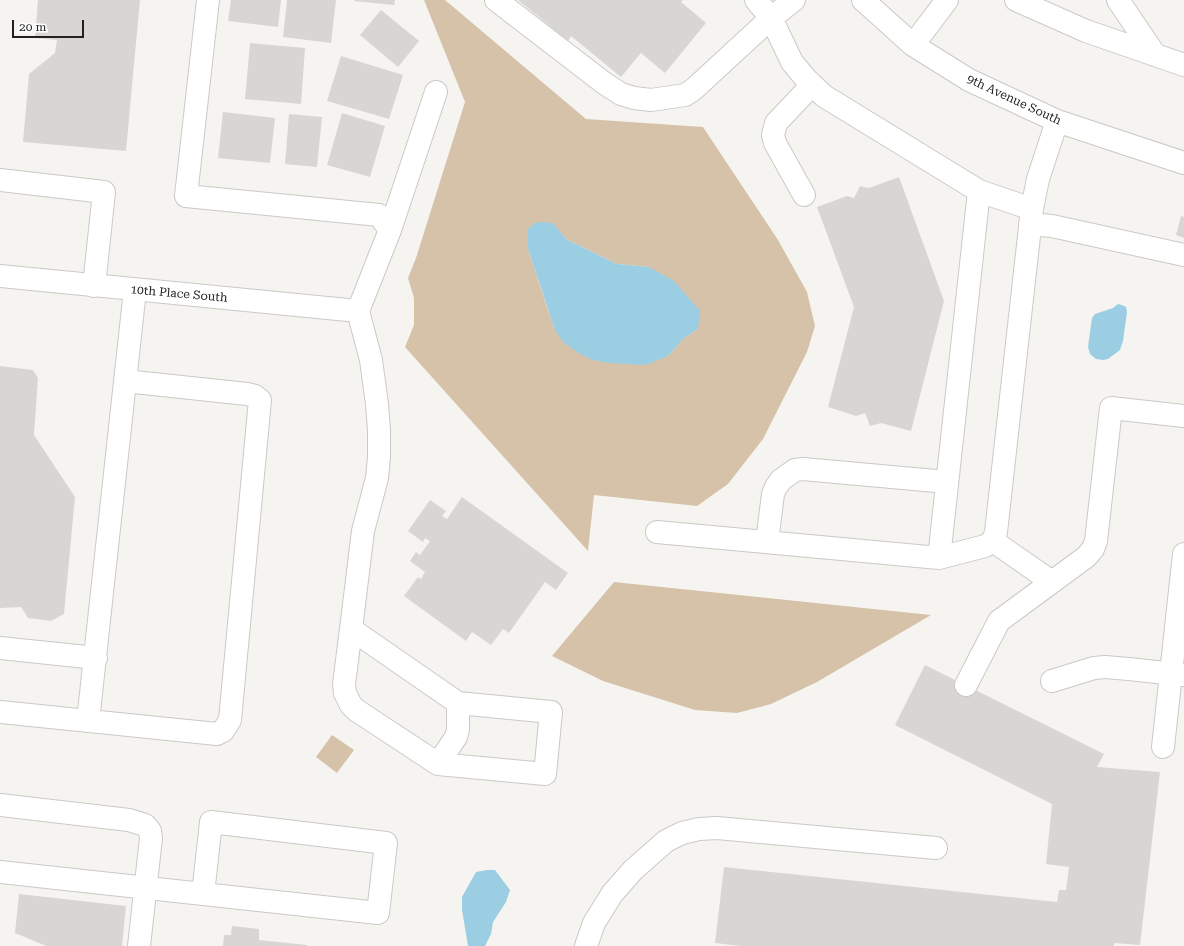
<!DOCTYPE html>
<html>
<head>
<meta charset="utf-8">
<style>
	body { margin:0 }
	#map { position:relative; width:1184px; height:946px; overflow:hidden; background:#f6f4f1; font-family:"Roboto Serif",serif }
	canvas { display:block }
	.scale { position:absolute; left:12px; top:20px; width:72px; height:18px; box-sizing:border-box; border:2px solid #222120; border-top:0; padding-left:5px; font-size:12px; line-height:14px; white-space:nowrap; color:#222120; -webkit-text-stroke:3px #fff; paint-order:stroke }
</style>
</head>
<body>
<div id="map">
<canvas width="1184" height="946"></canvas>
<div class="scale">20 m</div>
</div>
<script>
const c = document.querySelector('canvas').getContext('2d');
c.lineJoin = 'round';
function fillPath(path, color) { c.fillStyle = color; c.fill(path, 'evenodd'); }
const toPath = rows => new Path2D(rows.map(r => 'M' + r).join(''));
function stroke(path, color, width, dash) { c.strokeStyle = color; c.lineWidth = width; c.lineCap = dash ? 'butt' : 'round'; c.setLineDash(dash || []); c.stroke(path); }
function label(font, color, halo, rows, align = 'center') {
  c.font = font + ' "Roboto Serif",serif'; c.lineWidth = 3.5; c.setLineDash([]); c.textBaseline = 'middle'; c.strokeStyle = halo; c.fillStyle = color; for (const [text, x, y, turn = 0] of rows) {
    c.save(); c.translate(x, y); c.rotate((+turn || 0) * Math.PI / 180); c.textAlign = isNaN(turn) ? turn : align; if (halo) c.strokeText(text, 0, 0); c.fillText(text, 0, 0); c.restore();
  }
}
fillPath(toPath([
	[424,0,445,0,586,119,703,127,778,240,807,292,815,326,807,352,763,439,728,484,697,506,594,495,588,551,405,347,414,325,414,298,408,278,416,258,465,102],
	[552,223,566,239,617,264,649,267,698,329,684,338,668,356,554,328,528,249],
	[614,582,931,615,817,682,771,704,737,713,695,710,603,681,552,656],
	[332,735,354,750,337,773,316,757]
]), '#d5c2a9');
fillPath(toPath([
	[536,222,553,223,566,239,617,264,649,267,674,281,700,311,698,329,684,338,668,356,646,365,609,363,593,360,580,354,563,342,554,328,545,300,528,249,528,229],
	[1118,304,1122,305,1126,307,1127,312,1123,341,1120,350,1108,359,1103,360,1096,359,1090,354,1088,347,1092,318,1095,314,1113,308],
	[487,870,495,870,510,890,506,902,493,922,491,934,485,946,468,946,462,910,462,897,476,872]
]), '#9bcde3');
fillPath(toPath([
	[38,0,140,0,126,151,23,142,29,74,55,53,57,40,35,38],
	[231,0,281,0,278,27,228,21],
	[287,0,336,0,331,43,283,37],
	[354,0,395,0,394,5,354,1],
	[518,0,683,0,681,2,706,23,665,73,641,53,621,77,571,36,568,41],
	[381,10,419,41,398,67,360,35],
	[250,43,305,48,301,104,245,99],
	[341,56,403,75,389,119,327,101],
	[223,112,275,118,270,163,218,158],
	[342,113,385,126,370,177,327,165],
	[289,114,322,117,317,167,285,164],
	[899,177,944,301,911,431,881,423,870,426,865,413,856,416,828,407,854,307,817,207,847,196,854,198,860,186,869,188],
	[1181,216,1184,217,1184,238,1176,235],
	[0,366,33,370,38,378,34,435,75,497,64,614,51,621,28,618,21,607,0,608],
	[462,497,568,573,556,590,545,582,509,633,503,629,491,645,472,632,466,641,404,596,418,577,421,579,425,572,410,561,416,552,420,555,430,541,425,538,423,542,408,531,430,500,446,511,442,516,447,519],
	[925,665,1104,754,1097,767,1160,772,1140,945,1114,943,1114,946,741,946,715,943,724,867,1057,902,1059,890,1066,890,1069,867,1046,864,1052,804,895,725],
	[19,894,126,906,122,946,46,946,15,933],
	[232,926,259,929,259,940,307,945,307,946,223,946,224,935,231,935]
]), '#d8d6d3');
const minor = toPath([
	[208,0,186,196,379,215,390,230,358,311,371,360,377,404,379,430,379,457,377,478,363,531,351,629,344,684,345,693,351,705,356,710,438,764,545,774,551,712,458,703,351,629],
	[496,0,604,83,621,94,634,98,651,100,685,95,694,89,771,18,794,0],
	[756,0,771,18,792,62,806,79,824,96,979,191,1032,209],
	[863,0,913,45,969,80,1057,121,1184,163],
	[1016,0,1086,31,1184,65],
	[1118,0,1155,55],
	[913,45,947,0],
	[0,180,104,192,94,286],
	[804,195,775,143,773,135,776,123,812,85],
	[1030,224,1052,226,1184,255],
	[390,230,436,92],
	[0,276,358,311],
	[657,532,939,558,985,546,993,541,996,532,1032,209,1038,179,1057,121],
	[993,541,1052,582],
	[767,542,773,494,776,487,781,480,795,470,803,469,947,482],
	[939,558,979,191],
	[0,648,96,658],
	[1052,681,1094,668,1105,667,1129,669,1184,675],
	[966,685,999,621,1086,557,1093,549,1096,541,1111,408,1184,416],
	[0,712,217,734,223,731,230,720,260,400,255,396,247,394,125,381],
	[88,721,135,290],
	[1163,747,1184,554],
	[438,764,456,737,458,730,458,703],
	[0,805,129,820,145,825,150,831,151,838,139,946],
	[0,872,378,913,386,843,211,822,203,894],
	[586,946,594,923,612,894,633,870,666,841,682,833,699,829,717,828,936,848]
]);
stroke(minor, '#cbc9c6', 24);
stroke(minor, '#fff', 22);
label('12px', '#222120', '#fff', [
	["9th Avenue South",1014,100,25],
	["10th Place South",179,294,5]
]);
</script>
</body>
</html>
